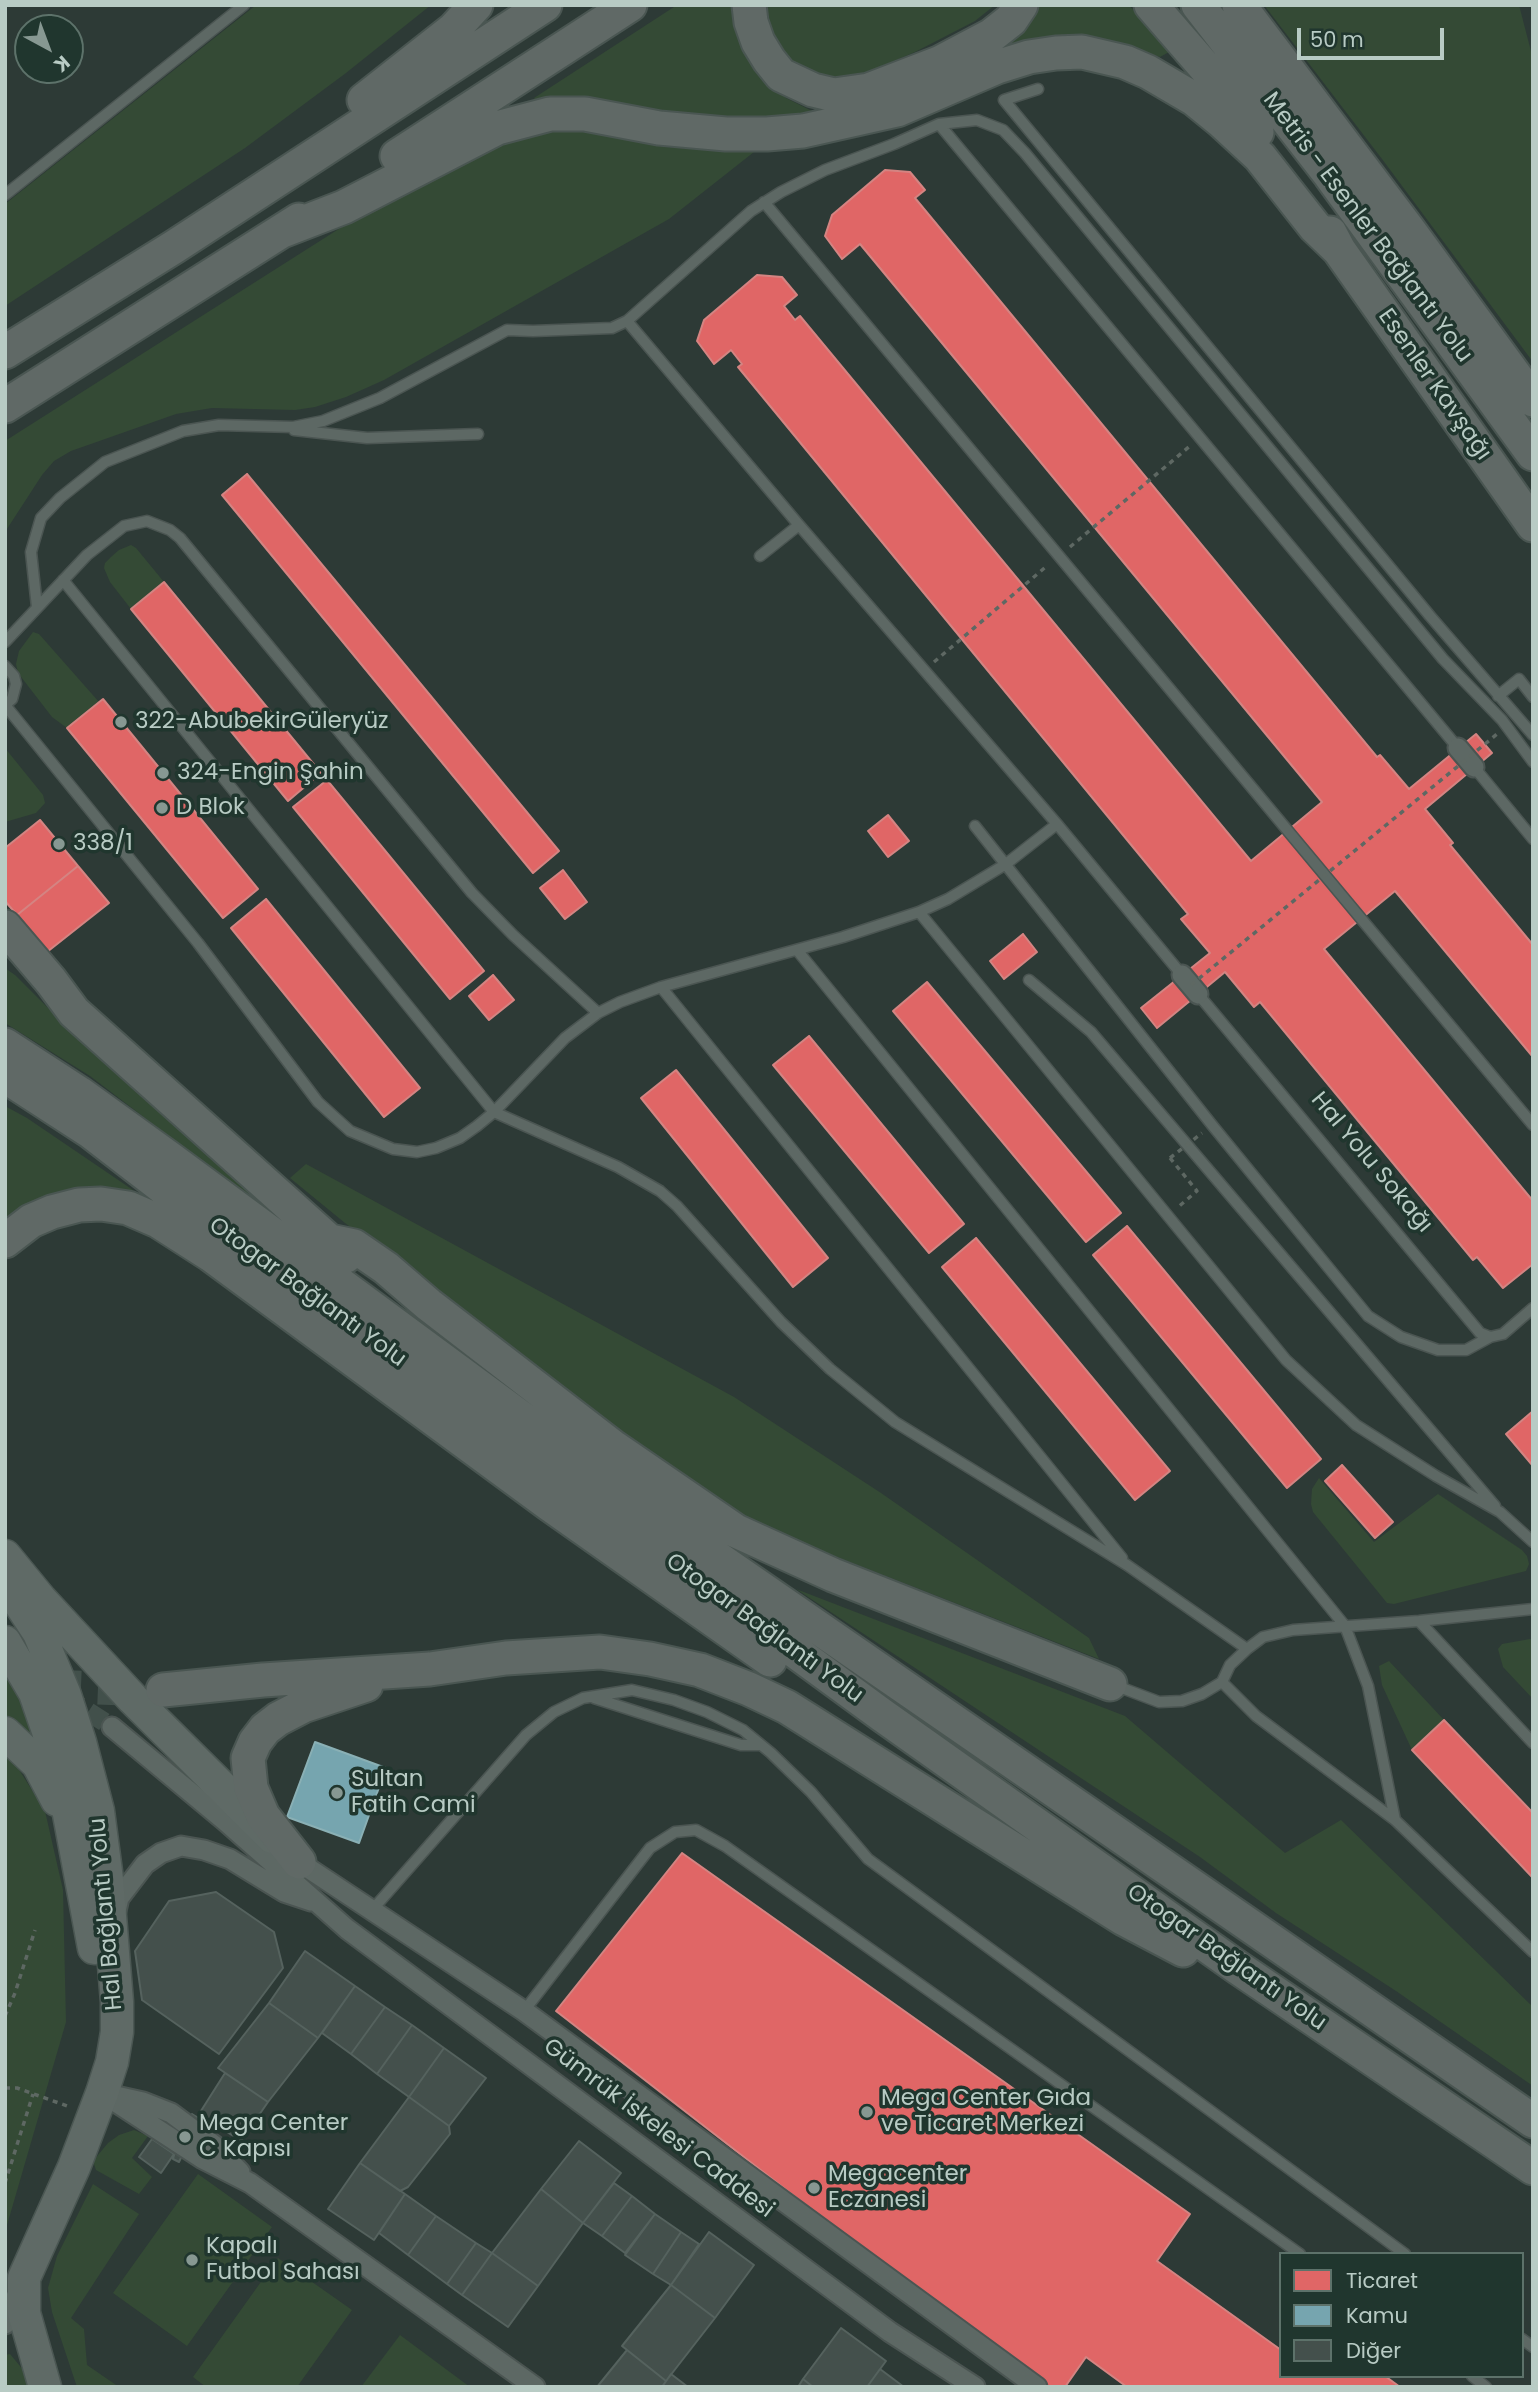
<!DOCTYPE html>
<html>
<head>
<meta charset="utf-8">
<style>
	body { margin:0 }
	#map { position:relative; width:1538px; height:2392px; overflow:hidden; background:#2d3a36; font-family:Poppins,sans-serif }
	canvas { display:block }
	.frame { position:absolute; inset:0; border:7px solid #b8cbc4; pointer-events:none }
	.legend { position:absolute; left:1279px; top:2252px; width:245px; height:126px; box-sizing:border-box; background:#20362e; border:2px solid #5d726a; margin:0; padding:9px 12px; list-style:none; font-size:21px; color:#b8cbc4 }
	.legend li { display:flex; align-items:center; gap:14px; height:35px }
	.legend b { width:35px; border:2px solid #5d726a }
	.north { position:absolute; left:14px; top:14px; width:70px; height:70px; box-sizing:border-box; background:#20362e; border:2px solid #5d726a; border-radius:50%; rotate:139deg; font-size:19px; font-weight:700; line-height:28px; text-align:center; color:#b8cbc4 }
	.north::after { content:''; display:block; margin:auto; width:24px; height:32px; background:#879892; clip-path:polygon(50% 0,100% 100%,50% 72%,0 100%) }
	.scale { position:absolute; left:1297px; top:28px; width:147px; height:32px; box-sizing:border-box; border:4px solid #b8cbc4; border-top:0; padding-left:9px; font-size:21px; line-height:24px; white-space:nowrap; color:#b8cbc4; -webkit-text-stroke:5px #20362e; paint-order:stroke }
</style>
</head>
<body>
<div id="map">
<canvas width="1538" height="2392"></canvas>
<div class="frame"></div>
<ul class="legend">
<li><b style="height:19px;background:#e06666"></b>Ticaret</li>
<li><b style="height:19px;background:#76a5af"></b>Kamu</li>
<li><b style="height:19px;background:#44504c"></b>Diğer</li>
</ul>
<div class="north">K</div>
<div class="scale">50 m</div>
</div>
<script>
const c = document.querySelector('canvas').getContext('2d');
c.lineJoin = 'round';
function fillPath(path, color) { c.fillStyle = color; c.fill(path, 'evenodd'); }
const toPath = rows => new Path2D(rows.map(r => 'M' + r).join(''));
function stroke(path, color, width, dash) { c.strokeStyle = color; c.lineWidth = width; c.lineCap = dash ? 'butt' : 'round'; c.setLineDash(dash || []); c.stroke(path); }
function label(font, color, halo, rows, align = 'center') {
  c.font = font + ' Poppins,sans-serif'; c.lineWidth = 7; c.setLineDash([]); c.textBaseline = 'middle'; c.strokeStyle = halo; c.fillStyle = color; for (const [text, x, y, turn = 0] of rows) {
    c.save(); c.translate(x, y); c.rotate((+turn || 0) * Math.PI / 180); c.textAlign = isNaN(turn) ? turn : align; if (halo) c.strokeText(text, 0, 0); c.fillText(text, 0, 0); c.restore();
  }
}
fillPath(toPath([
	[256,5,431,5,346,73,245,148,5,306,5,204],
	[677,5,739,5,773,86,786,98,814,112,772,120,693,116,601,101,539,105,534,98],
	[760,5,995,5,975,21,915,52,868,72,845,78,822,79,803,72,777,50],
	[1039,5,1129,5,1169,52,1160,57,1121,44,1008,53,1003,44,1032,17],
	[1264,5,1519,5,1533,59,1533,362,1382,159],
	[552,129,592,131,664,147,754,152,669,219,384,380,346,397,315,407,295,410,212,408,176,414,71,451,54,461,42,475,5,532,5,441,408,185,485,143],
	[131,545,136,548,164,582,131,609,110,582,104,568,105,563,111,557,119,550],
	[33,632,39,634,99,702,67,728,52,717,18,673,16,664,19,651],
	[5,748,43,795,45,803,36,813,5,822],
	[5,968,15,975,51,1011,302,1238,90,1076,5,1023],
	[5,1106,27,1118,133,1190,128,1198,5,1226],
	[306,1164,734,1397,881,1493,1089,1638,1099,1659,819,1550,744,1519,677,1477,345,1223,290,1178],
	[1319,1478,1374,1542,1438,1494,1522,1550,1527,1556,1529,1564,1526,1571,1394,1604,1387,1603,1313,1512,1311,1504,1312,1489],
	[796,1589,1125,1716,1285,1853,1341,1820,1533,2007,1533,2086,1396,1991,1276,1913,1200,1857],
	[1530,1639,1533,1640,1533,1699,1503,1667,1498,1649,1502,1644],
	[1389,1661,1444,1720,1412,1750,1382,1685,1379,1666],
	[5,1662,49,1755,5,1723],
	[5,1755,13,1760,45,1811,63,1890,66,2022,5,2232],
	[134,2130,148,2136,132,2158,152,2177,139,2194,96,2170,93,2161,108,2143,119,2135],
	[198,2174,272,2227,187,2346,113,2293],
	[93,2184,139,2214,71,2318,84,2329,87,2365,119,2387,77,2387,52,2312,48,2288,57,2256],
	[278,2258,352,2310,297,2387,206,2387,193,2377],
	[400,2335,470,2387,361,2387],
	[10,2354,25,2372,30,2387,5,2387,5,2355]
]), '#344a35');
const shops = toPath([
	[885,170,910,172,925,190,915,198,1377,757,1380,755,1409,789,1476,734,1492,753,1425,809,1453,843,1450,845,1533,945,1533,1057,1395,891,1324,949,1533,1201,1533,1264,1503,1288,1477,1257,1473,1260,1260,1002,1254,1007,1225,972,1157,1028,1141,1008,1210,953,1181,919,1188,914,738,367,742,364,731,350,714,364,697,341,704,320,757,275,782,277,797,295,784,306,795,320,800,316,1251,861,1322,802,860,244,842,259,825,236,832,215,885,170],
	[247,474,559,851,533,873,222,495,247,474],
	[164,582,321,773,288,801,131,609,164,582],
	[103,699,258,889,223,918,67,728,103,699],
	[327,780,484,971,450,999,293,807,327,780],
	[888,815,909,841,888,857,868,831,888,815],
	[40,820,78,866,17,915,5,901,5,848,40,820],
	[78,866,109,903,47,952,17,915,78,866],
	[563,870,587,902,565,919,540,888,563,870],
	[266,899,420,1088,384,1117,231,928,266,899],
	[1023,934,1037,952,1004,979,990,961,1023,934],
	[493,975,514,1000,489,1020,469,996,493,975],
	[927,982,1121,1213,1086,1242,893,1011,927,982],
	[809,1036,964,1224,929,1253,773,1065,809,1036],
	[676,1070,828,1258,793,1287,641,1098,676,1070],
	[1127,1226,1321,1459,1287,1488,1093,1255,1127,1226],
	[976,1238,1170,1471,1135,1500,942,1267,976,1238],
	[1533,1411,1533,1466,1506,1434,1533,1411],
	[1342,1465,1393,1522,1375,1538,1325,1481,1342,1465],
	[1444,1720,1533,1813,1533,1878,1412,1750,1444,1720],
	[682,1853,1190,2214,1157,2261,1281,2350,1281,2376,1385,2376,1400,2387,1127,2387,1086,2357,1065,2387,1040,2387,556,2011,682,1853]
]);
fillPath(shops, '#e06666');
stroke(shops, '#d48482', 2);
const public = toPath([
	[315,1742,386,1768,359,1843,287,1817,315,1742]
]);
fillPath(public, '#76a5af');
stroke(public, '#8ab0b5', 2);
const building = toPath([
	[216,1892,274,1932,283,1968,219,2054,142,2000,135,1951,169,1901,216,1892],
	[305,1951,355,1986,318,2038,269,2003,305,1951],
	[355,1986,385,2007,351,2054,322,2033,355,1986],
	[269,2003,318,2038,268,2102,218,2068,269,2003],
	[385,2007,412,2025,377,2074,351,2054,385,2007],
	[412,2025,444,2048,409,2097,377,2074,412,2025],
	[444,2048,486,2078,449,2126,409,2097,444,2048],
	[225,2073,268,2102,241,2141,199,2114,225,2073],
	[409,2097,449,2126,450,2134,408,2187,400,2191,360,2163,409,2097],
	[192,2114,200,2119,179,2162,173,2159,178,2140,183,2126,192,2114],
	[152,2139,174,2154,161,2173,139,2157,152,2139],
	[579,2141,621,2173,583,2223,541,2189,579,2141],
	[360,2163,405,2194,374,2240,328,2209,360,2163],
	[614,2183,632,2196,602,2236,583,2223,614,2183],
	[541,2189,583,2223,538,2286,492,2253,541,2189],
	[405,2194,436,2216,408,2255,379,2233,405,2194],
	[632,2196,655,2214,625,2253,602,2236,632,2196],
	[655,2214,681,2232,653,2274,625,2255,655,2214],
	[436,2216,476,2243,447,2284,408,2255,436,2216],
	[681,2232,699,2244,671,2285,653,2274,681,2232],
	[709,2232,754,2265,715,2318,671,2285,709,2232],
	[476,2243,492,2253,462,2295,447,2284,476,2243],
	[492,2253,538,2286,508,2327,462,2295,492,2253],
	[671,2285,715,2318,666,2381,622,2346,671,2285],
	[841,2328,886,2361,867,2387,813,2387,803,2379,841,2328],
	[627,2350,666,2381,662,2387,597,2387,627,2350],
	[880,2369,904,2387,867,2387,880,2369],
	[671,2374,688,2387,662,2387,671,2374],
	[803,2379,813,2387,798,2387,803,2379]
]);
fillPath(building, '#44504c');
stroke(building, '#55625e', 2);
stroke(toPath([
	[64,1696,112,1727]
]), '#42504b', 19, [19, 10]);
stroke(toPath([
	[48,1686,147,1690]
]), '#42504b', 33, [33, 17]);
const service = toPath([
	[1038,89,1004,100,1430,616,1533,735],
	[939,124,1458,748],
	[5,195,244,5],
	[764,202,1533,1125],
	[627,321,799,525,1057,824,1182,975],
	[294,430,367,438,478,434],
	[760,556,799,525],
	[63,580,494,1112,618,1167,660,1191,677,1206,781,1322,830,1369,895,1422,1127,1565,1247,1649,1263,1637,1293,1630,1419,1621,1533,1609],
	[37,607,31,552,41,518,60,498,105,462,183,431,219,425,293,427,323,421,380,398,507,330,533,331,612,328,627,321,751,211,781,192,825,170,894,144,939,124,977,120,1003,130,1025,153,1443,659,1502,720,1533,762],
	[5,642,87,555,124,526,147,521,170,530,180,538,472,893,513,935,598,1013],
	[5,666,14,676,16,684,12,699,5,705],
	[1498,696,1519,679,1533,697],
	[5,705,198,943,318,1102,350,1131,393,1149,417,1152,436,1148,460,1138,477,1126,494,1112,565,1038,598,1013,620,1002,661,987,843,937,919,912,948,899,1006,864,1057,824],
	[1474,767,1533,839],
	[975,826,1212,1125,1368,1316,1401,1337,1438,1350,1466,1350,1490,1337],
	[919,912,1286,1360,1356,1425,1436,1476,1500,1512,1533,1542],
	[797,950,1345,1626,1368,1686,1395,1820],
	[1029,980,1091,1032,1495,1506],
	[661,987,1122,1558],
	[1198,994,1480,1333,1490,1337,1503,1334,1533,1308],
	[1419,1621,1533,1743],
	[1247,1649,1230,1665,1222,1682,1256,1716,1395,1820,1533,1952],
	[1114,1685,1159,1702,1182,1701,1202,1694,1222,1682],
	[594,1698,741,1745,761,1745],
	[373,1909,526,1735,554,1712,583,1698,632,1690,674,1700,707,1712,743,1730,771,1753,811,1792,868,1859,1405,2254],
	[524,2011,650,1848,675,1832,696,1830,725,1846,1300,2254],
	[1522,2339,1533,2347],
	[1472,2376,1486,2387]
]);
const minor = toPath([
	[1458,748,1474,767],
	[1182,975,1198,994],
	[112,1727,225,1821,347,1929,890,2332,975,2387],
	[299,1862,524,2011,1037,2387],
	[115,1915,119,1898,145,1864,161,1853,181,1846,204,1850,230,1859,284,1892,311,1901],
	[102,2093,203,2159,250,2183,535,2387],
	[116,2096,143,2102,171,2113,214,2145,240,2172],
	[5,2324,18,2292]
]);
const primary = toPath([
	[5,1556,41,1600,133,1699,272,1837],
	[5,1581,39,1633,65,1695,80,1742,98,1811,107,1879,117,2002,117,2032,112,2062,102,2093,74,2167,24,2278,24,2313,45,2387],
	[5,1642,35,1693,60,1766,94,1948],
	[5,1733,38,1764,57,1800]
]);
const trunk = toPath([
	[749,5,751,22,758,42,769,60,781,75,813,90,834,95,869,90,939,63,992,35,1011,20,1021,5],
	[1151,5,1209,72,1257,132],
	[1198,5,1330,175,1533,454],
	[1239,5,1408,229,1533,400],
	[364,100,454,29,476,5],
	[397,156,630,5],
	[282,231,344,207,497,128,550,114,585,114,659,128,726,134,767,134,803,131,897,110,997,67,1029,57,1056,53,1082,52,1125,62,1148,72,1194,99,1221,121,1260,157,1315,227,1339,250],
	[1330,233,1339,250,1533,525],
	[5,352,174,247,545,5],
	[5,406,299,220],
	[5,927,51,981,74,1012,346,1256],
	[5,1045,79,1093,169,1158,626,1495,1533,2121],
	[5,1076,91,1132,196,1213,882,1715,1237,1967,1533,2168],
	[5,1241,31,1221,52,1212,79,1205,101,1204,128,1208,158,1221,211,1255,549,1504,770,1660],
	[330,1241,354,1246,386,1268,429,1305,612,1446,736,1531,833,1575,1110,1684],
	[163,1690,263,1680,430,1669,506,1658,600,1652,650,1659,700,1670,749,1689,787,1707,1124,1919,1183,1950],
	[299,1862,263,1816,251,1788,248,1758,255,1742,265,1729,278,1719,303,1706,366,1685]
]);
stroke(service, '#4b5552', 13);
stroke(minor, '#4b5552', 23);
stroke(primary, '#4b5753', 35);
stroke(trunk, '#4a5652', 37);
stroke(toPath([
	[1070,547,1190,446],
	[934,662,1048,565],
	[1485,744,1497,734],
	[1170,1158,1197,1191,1177,1208],
	[5,2016,15,1993,35,1930],
	[5,2088,17,2088,70,2107],
	[5,2183,33,2094]
]), '#5e6863', 3.5, [5, 5]);
stroke(service, '#5d6864', 10);
stroke(minor, '#5d6864', 19);
stroke(primary, '#5f6a66', 32);
stroke(trunk, '#606966', 33);
stroke(toPath([
	[1191,985,1485,744],
	[1170,1158,1202,1133]
]), '#5e6863', 3.5, [5, 5]);
for (const [x, y, r, color] of [
	[121,722,7,"#879892"],
	[163,773,7,"#879892"],
	[162,808,7,"#879892"],
	[59,844,7,"#879892"],
	[337,1793,7,"#879892"],
	[867,2112,7,"#879892"],
	[185,2137,7,"#879892"],
	[814,2188,7,"#879892"],
	[192,2260,7,"#879892"]
]) { const dot = new Path2D(); dot.arc(x, y, r, 0, 2 * Math.PI); c.fillStyle = color; c.fill(dot); stroke(dot, '#20362e', 2.5); }
label('23px', '#b8cbc4', '#20362e', [
	["Metris - Esenler Bağlantı Yolu",1367,228,53],
	["Esenler Kavşağı",1434,385,55],
	["Hal Yolu Sokağı",1371,1163,50],
	["Otogar Bağlantı Yolu",307,1293,36],
	["Otogar Bağlantı Yolu",764,1629,36],
	["Hal Bağlantı Yolu",107,1914,-95],
	["Otogar Bağlantı Yolu",1226,1958,35],
	["Gümrük İskelesi Caddesi",658,2129,37]
]);
label('23px', '#b8cbc4', '#20362e', [
	["322-AbubekirGüleryüz",135,722],
	["324-Engin Şahin",177,773],
	["D Blok",176,808],
	["338/1",73,844],
	["Sultan",351,1780],
	["Fatih Cami",351,1806],
	["Mega Center Gıda",881,2099],
	["ve Ticaret Merkezi",881,2125],
	["Mega Center",199,2124],
	["C Kapısı",199,2150],
	["Megacenter",828,2175],
	["Eczanesi",828,2201],
	["Kapalı",206,2247],
	["Futbol Sahası",206,2273]
], 'left');
</script>
</body>
</html>
